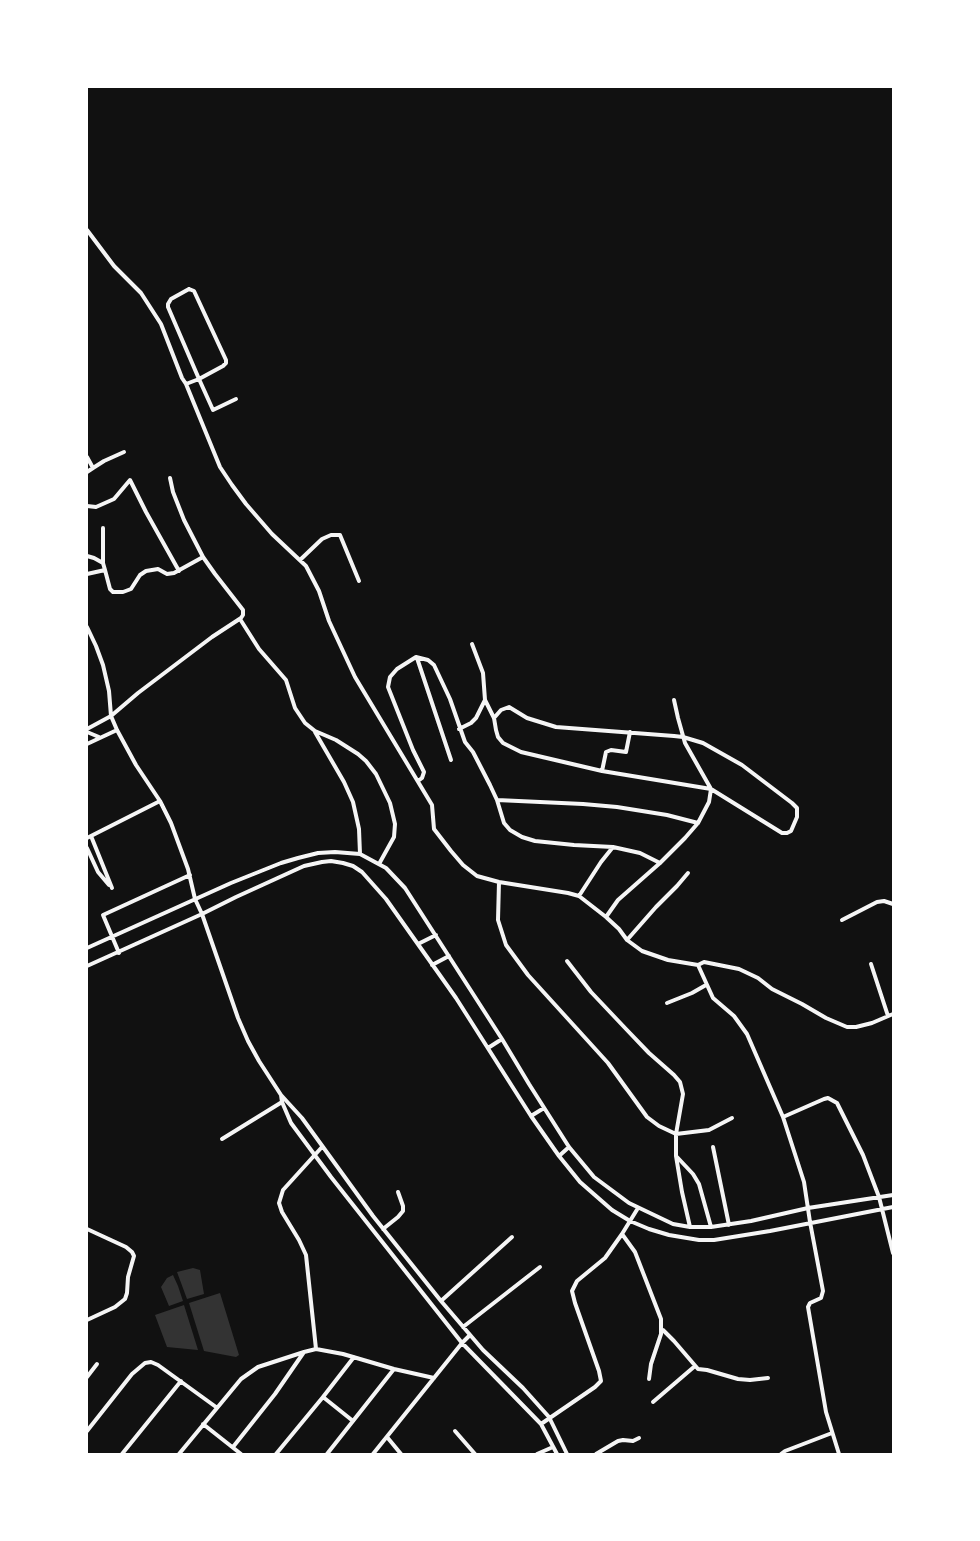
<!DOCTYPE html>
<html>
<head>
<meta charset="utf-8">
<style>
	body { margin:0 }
	#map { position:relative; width:980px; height:1541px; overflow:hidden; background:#111; font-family:"IBM Plex Sans",sans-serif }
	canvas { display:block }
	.frame { position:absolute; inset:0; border:88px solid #fff; pointer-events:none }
</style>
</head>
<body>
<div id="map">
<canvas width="980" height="1541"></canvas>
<div class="frame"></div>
</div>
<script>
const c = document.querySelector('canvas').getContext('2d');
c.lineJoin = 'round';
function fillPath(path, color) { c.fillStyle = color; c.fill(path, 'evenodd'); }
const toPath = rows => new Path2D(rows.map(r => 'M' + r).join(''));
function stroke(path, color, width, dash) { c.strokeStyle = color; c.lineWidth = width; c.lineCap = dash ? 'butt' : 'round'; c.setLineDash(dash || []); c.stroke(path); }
fillPath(toPath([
	[193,1268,200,1270,204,1294,187,1299,177,1272],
	[173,1275,178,1286,183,1301,169,1306,161,1287,167,1278],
	[220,1293,239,1355,236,1357,204,1351,189,1303],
	[184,1305,198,1350,167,1347,155,1315]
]), '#333');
stroke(toPath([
	[87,230,114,266,141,293,161,324,182,378,186,384,220,467,232,485,246,504,272,534,306,566,319,591,329,621,355,677,432,805,434,829,451,851,463,865,477,876,499,882,568,893,579,896,606,917,619,929,627,940,642,951,668,960,698,965,704,962,739,969,758,978,772,989,802,1004,826,1018,847,1027,856,1027,872,1023,893,1014],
	[189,289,194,291,226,360,226,363,223,366,199,379,168,307,168,304,171,299,189,289],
	[186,384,199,379,213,410,236,399],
	[87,457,93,468,104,461,124,452],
	[87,472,93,468],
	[170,478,173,492,184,520,203,557],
	[87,506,96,507,114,499,130,480,146,512,179,571],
	[103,528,103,563],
	[87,556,94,558,103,563,105,570],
	[300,560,322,539,331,535,340,535,359,581],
	[87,574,105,570,110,589,113,592,123,592,131,589,140,575,146,571,158,569,167,574,174,573,203,557,215,574,243,610,243,615,241,618,212,637,138,693,111,716,117,730,136,765,160,801,171,823,188,869,195,899,202,914,238,1018,248,1041,259,1061,281,1095,302,1118,373,1216,441,1301,483,1350,523,1388,549,1417,567,1454],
	[240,619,259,649,286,680,295,708,305,723,315,731,336,740,358,754,366,761,376,774,390,803,395,824,394,837,379,864],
	[87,627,96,646,103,665,109,691,111,716,87,729],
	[472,644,483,673,485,700],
	[417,658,451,760],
	[459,729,471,723,476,718,485,700,494,718,496,730,498,737,503,743,521,752,602,771,711,789,782,833,787,833,791,831,797,817,797,808,792,803,742,765,703,743,683,737,674,736,556,727,527,718,509,707,501,710,494,718],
	[87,732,99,737],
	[315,732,344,782,353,802,359,829,360,854],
	[87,744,117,730],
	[602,771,606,752,611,750,626,752,630,732],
	[418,781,422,778,424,772,413,750,388,687,390,677,397,669,416,657,428,660,434,665,450,699,465,742,473,752,490,785,497,800,504,823,510,830,522,837,535,841,574,845,613,847],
	[497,800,583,804,617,807,667,815,698,823],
	[91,836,112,888],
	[87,838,160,801],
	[87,848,98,872,109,885],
	[499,882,498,920,506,945,528,975,608,1063,647,1117,659,1126,676,1134,709,1130,732,1118],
	[579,896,601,862,613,847,640,853,660,863],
	[606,917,618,900,660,863,685,838,698,823,709,802,711,789,685,743,678,718,674,700],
	[842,920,877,902,884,901,893,904],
	[627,940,656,907,677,886,688,873],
	[418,944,436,935],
	[87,948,231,883,281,863,298,858,318,853,335,852,360,854,386,868,405,888,502,1039,529,1084,569,1147,594,1177,629,1203,673,1224,690,1227,711,1227,751,1221,808,1208,893,1195],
	[119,953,103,915,190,875],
	[567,961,591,992,626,1029,649,1053,674,1075,680,1082,683,1094,676,1134,676,1156,682,1192,690,1227],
	[871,964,888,1016],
	[432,965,449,956],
	[698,965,713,998,734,1016,747,1034,783,1117,824,1099,828,1098,837,1103,863,1155,879,1197,893,1253],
	[87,966,202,914,236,897,304,866,322,862,331,861,343,863,353,866,362,872,386,899,456,998,531,1116,559,1156,580,1182,612,1210,630,1221,649,1229,669,1235,699,1240,714,1240,770,1231,893,1207],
	[667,1003,692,993,706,985],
	[488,1048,502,1039],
	[281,1095,282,1102,291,1123,331,1177,462,1343,541,1424,557,1454],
	[531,1116,544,1108],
	[783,1117,804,1182,810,1222,823,1291,821,1298,810,1303,808,1307,826,1412,839,1454],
	[222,1139,282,1102],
	[713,1147,729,1225],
	[559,1156,569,1147],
	[677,1157,693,1174,699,1184,711,1227],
	[638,1208,622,1234,635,1252,661,1319,661,1334,651,1364,649,1379],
	[87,1229,126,1247,132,1252,134,1256,128,1277,127,1293,125,1299,115,1307,87,1320],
	[383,1229,398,1217,403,1211,403,1206,398,1192],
	[441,1301,512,1237],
	[463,1327,540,1267],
	[663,1330,674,1341,698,1369,707,1370,738,1379,750,1380,768,1378],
	[316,1349,306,1255,299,1240,282,1212,279,1203,283,1190,322,1147],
	[87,1377,97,1364],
	[653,1402,695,1366],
	[353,1421,394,1369],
	[203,1424,241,1454],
	[541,1424,595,1387,601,1381,599,1371,575,1303,572,1291,577,1281,605,1258,622,1234],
	[87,1431,132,1374,145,1363,151,1362,158,1365,216,1407],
	[455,1431,475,1454],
	[387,1437,401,1454],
	[233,1447,275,1394,304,1352],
	[122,1454,181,1381],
	[179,1454,241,1379,258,1367,304,1352,316,1349,343,1354,394,1369,434,1378],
	[276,1454,323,1397],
	[327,1454,353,1421,323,1397,354,1357],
	[373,1454,462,1343,470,1335],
	[537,1454,553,1447],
	[596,1454,618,1441,623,1440,633,1441,639,1438],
	[781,1454,785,1451,832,1433]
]), '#f5f5f5', 4);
</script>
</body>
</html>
